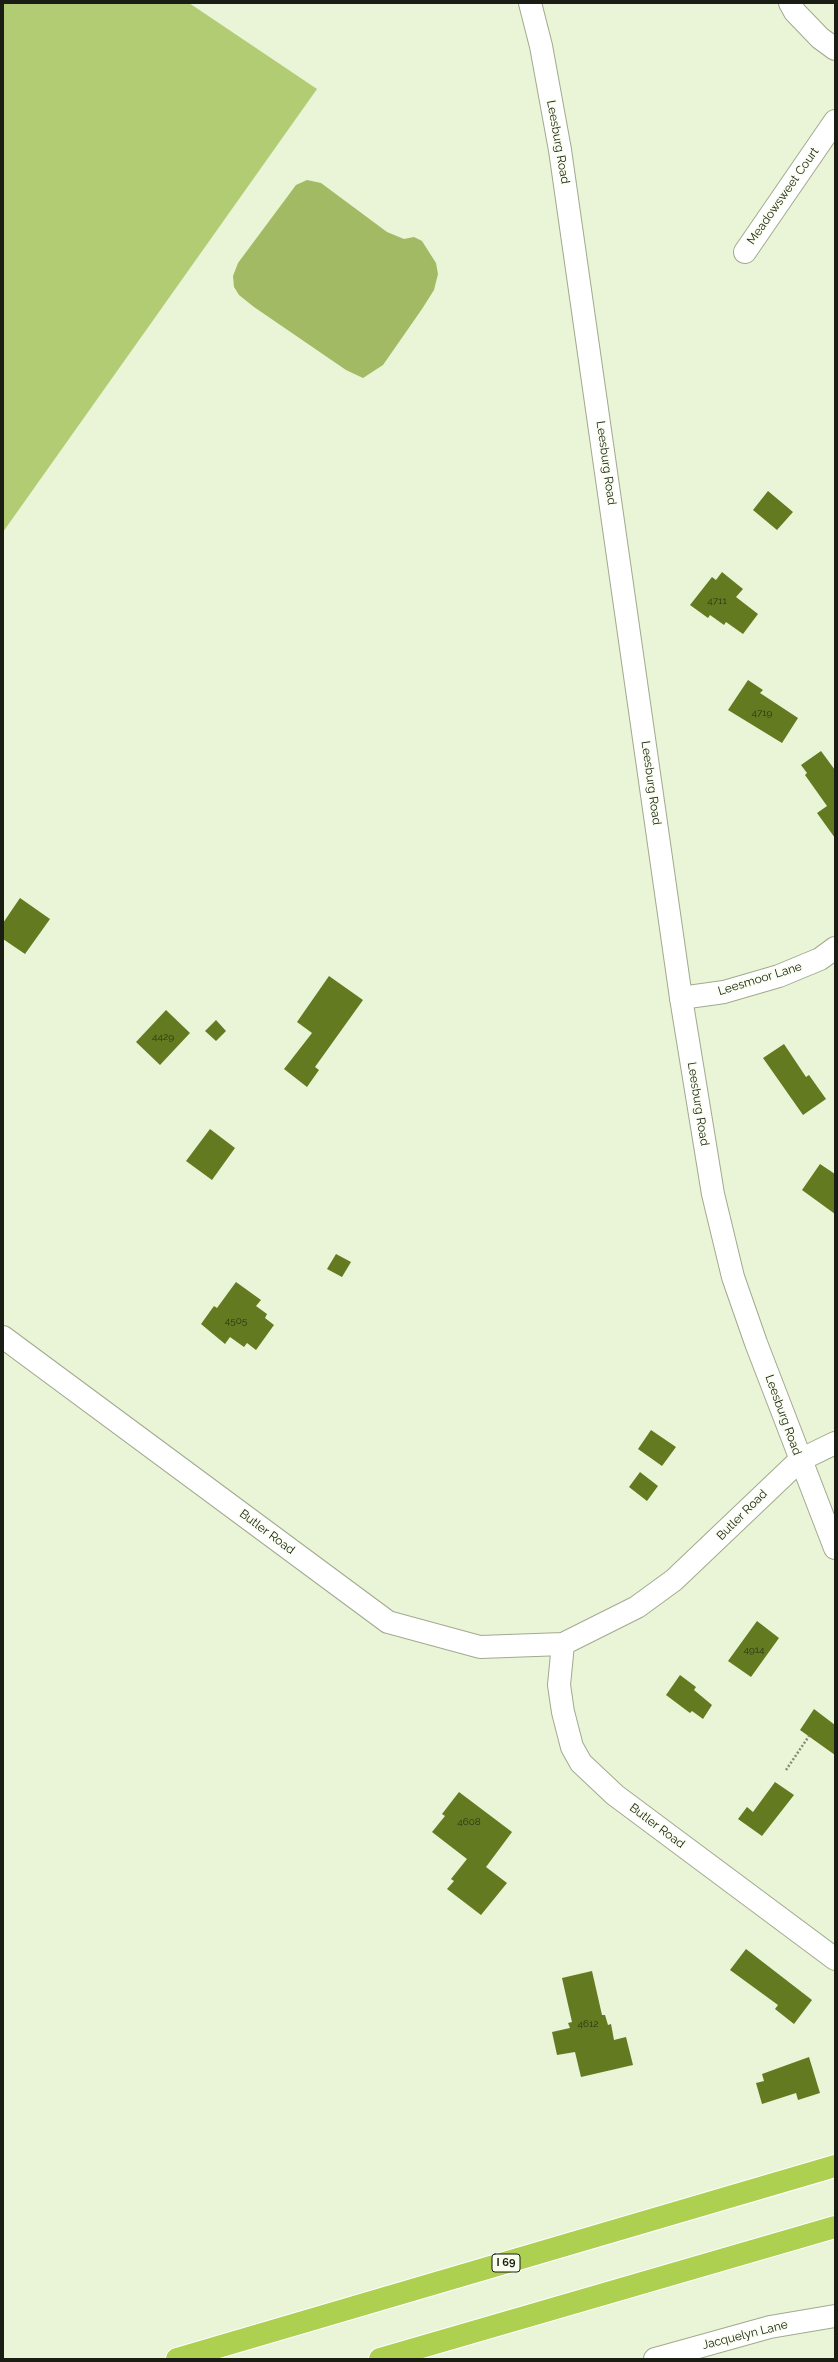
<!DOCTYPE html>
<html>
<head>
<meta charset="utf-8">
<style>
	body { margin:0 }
	#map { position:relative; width:838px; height:2362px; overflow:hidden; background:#eaf4d7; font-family:Raleway,sans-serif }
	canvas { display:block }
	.frame { position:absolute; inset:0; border:4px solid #1a1d13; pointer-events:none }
</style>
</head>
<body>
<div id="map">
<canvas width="838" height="2362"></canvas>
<div class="frame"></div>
</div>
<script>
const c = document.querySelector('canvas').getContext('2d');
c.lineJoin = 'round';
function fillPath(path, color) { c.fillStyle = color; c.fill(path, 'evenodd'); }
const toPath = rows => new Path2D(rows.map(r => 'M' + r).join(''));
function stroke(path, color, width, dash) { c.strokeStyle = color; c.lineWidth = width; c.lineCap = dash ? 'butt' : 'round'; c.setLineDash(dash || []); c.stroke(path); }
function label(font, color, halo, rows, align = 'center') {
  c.font = font + ' Raleway,sans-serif'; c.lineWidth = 3; c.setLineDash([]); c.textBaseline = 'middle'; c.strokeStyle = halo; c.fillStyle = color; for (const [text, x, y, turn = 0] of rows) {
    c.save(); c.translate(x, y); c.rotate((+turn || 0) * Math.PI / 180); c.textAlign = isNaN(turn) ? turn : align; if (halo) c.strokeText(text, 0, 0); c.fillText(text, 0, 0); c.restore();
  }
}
fillPath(toPath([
	[3,3,189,3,317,89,3,532]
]), '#b2cc74');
fillPath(toPath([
	[307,180,321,183,387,232,404,239,414,237,422,241,436,263,438,274,434,290,422,309,383,365,363,378,346,370,254,307,239,295,234,287,233,276,238,263,296,185]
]), '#a1ba63');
fillPath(toPath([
	[768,491,793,512,777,530,753,510],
	[722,572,743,589,736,597,758,614,743,634,726,622,724,625,710,615,708,618,690,605,712,577,716,580],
	[748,680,763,690,760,693,798,718,782,743,728,710],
	[821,751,835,770,835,838,817,813,827,806,805,775,807,773,801,765],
	[20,898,50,919,25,954,3,939,3,923],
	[329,976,363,1000,315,1067,319,1070,307,1087,284,1069,312,1033,297,1022],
	[166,1010,190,1033,160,1065,136,1042],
	[216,1020,226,1031,216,1041,205,1031],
	[784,1044,806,1077,809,1075,826,1099,803,1115,763,1058],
	[210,1129,235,1148,212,1180,186,1161],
	[820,1164,835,1174,835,1214,802,1190],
	[336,1254,351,1262,342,1277,327,1269],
	[236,1282,261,1300,256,1306,267,1314,265,1318,274,1325,256,1350,247,1343,244,1347,230,1337,225,1344,201,1324,214,1306,217,1308],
	[651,1430,676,1447,662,1466,638,1449],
	[640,1472,658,1486,647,1501,629,1487],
	[757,1621,779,1638,751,1677,728,1661],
	[680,1675,696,1687,694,1690,712,1705,703,1719,692,1711,690,1713,666,1695],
	[814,1709,835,1725,835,1755,800,1730],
	[775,1782,794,1795,762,1836,738,1819,747,1807,753,1812],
	[459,1792,512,1832,486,1867,507,1883,481,1915,447,1889,454,1881,451,1879,467,1859,432,1832,445,1816,442,1814],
	[746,1949,812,2000,794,2024,775,2009,778,2005,730,1970],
	[592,1971,602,2015,605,2015,608,2025,611,2024,614,2040,626,2037,633,2065,581,2077,575,2052,557,2055,552,2032,570,2028,568,2023,572,2022,562,1978],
	[809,2057,820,2093,798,2100,796,2093,762,2104,756,2083,764,2081,762,2074]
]), '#647a20');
const minor = toPath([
	[790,3,795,12,820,38,835,49],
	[745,252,835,121],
	[681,998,724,992,779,976,820,959,835,948],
	[3,1337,388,1622,480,1647,563,1644,637,1607,674,1580,800,1460,835,1443],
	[563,1644,559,1685,563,1712,572,1747,581,1763,615,1795,835,1959],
	[655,2359,770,2327,835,2316]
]);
const secondary = toPath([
	[530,3,541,46,560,150,681,998,713,1194,733,1277,756,1343,835,1548]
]);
const motorway = toPath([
	[177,2359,835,2166],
	[380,2359,835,2227]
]);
stroke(minor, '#a1aa8f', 24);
stroke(secondary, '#a1aa8f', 24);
stroke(motorway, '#fff', 24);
stroke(toPath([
	[786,1770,809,1736]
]), '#848a77', 2.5, [2, 2]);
stroke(minor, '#fff', 22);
stroke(secondary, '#fff', 22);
stroke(motorway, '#aed051', 22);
label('10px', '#2c3416', null, [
	["4711",717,601],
	["4719",762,713],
	["4429",163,1037],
	["4505",236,1321],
	["4914",754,1650],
	["4608",469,1822],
	["4612",588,2024]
]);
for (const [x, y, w] of [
	[506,2263,28]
]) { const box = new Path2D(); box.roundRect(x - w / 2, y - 9, w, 18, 3); c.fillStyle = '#f9ffee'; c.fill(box); stroke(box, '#1a1d13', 1); }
label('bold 11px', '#1a1d13', null, [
	["I 69",506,2263]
]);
label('12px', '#1a1d13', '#f9ffee', [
	["Leesburg Road",558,142,80],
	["Meadowsweet Court",783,196,-55],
	["Leesburg Road",606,463,82],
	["Leesburg Road",651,783,82],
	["Leesmoor Lane",760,979,-17],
	["Leesburg Road",698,1104,81],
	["Leesburg Road",783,1415,70],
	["Butler Road",742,1515,-45],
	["Butler Road",267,1532,37],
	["Butler Road",657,1826,37],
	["Jacquelyn Lane",745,2335,-14]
]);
</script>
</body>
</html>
